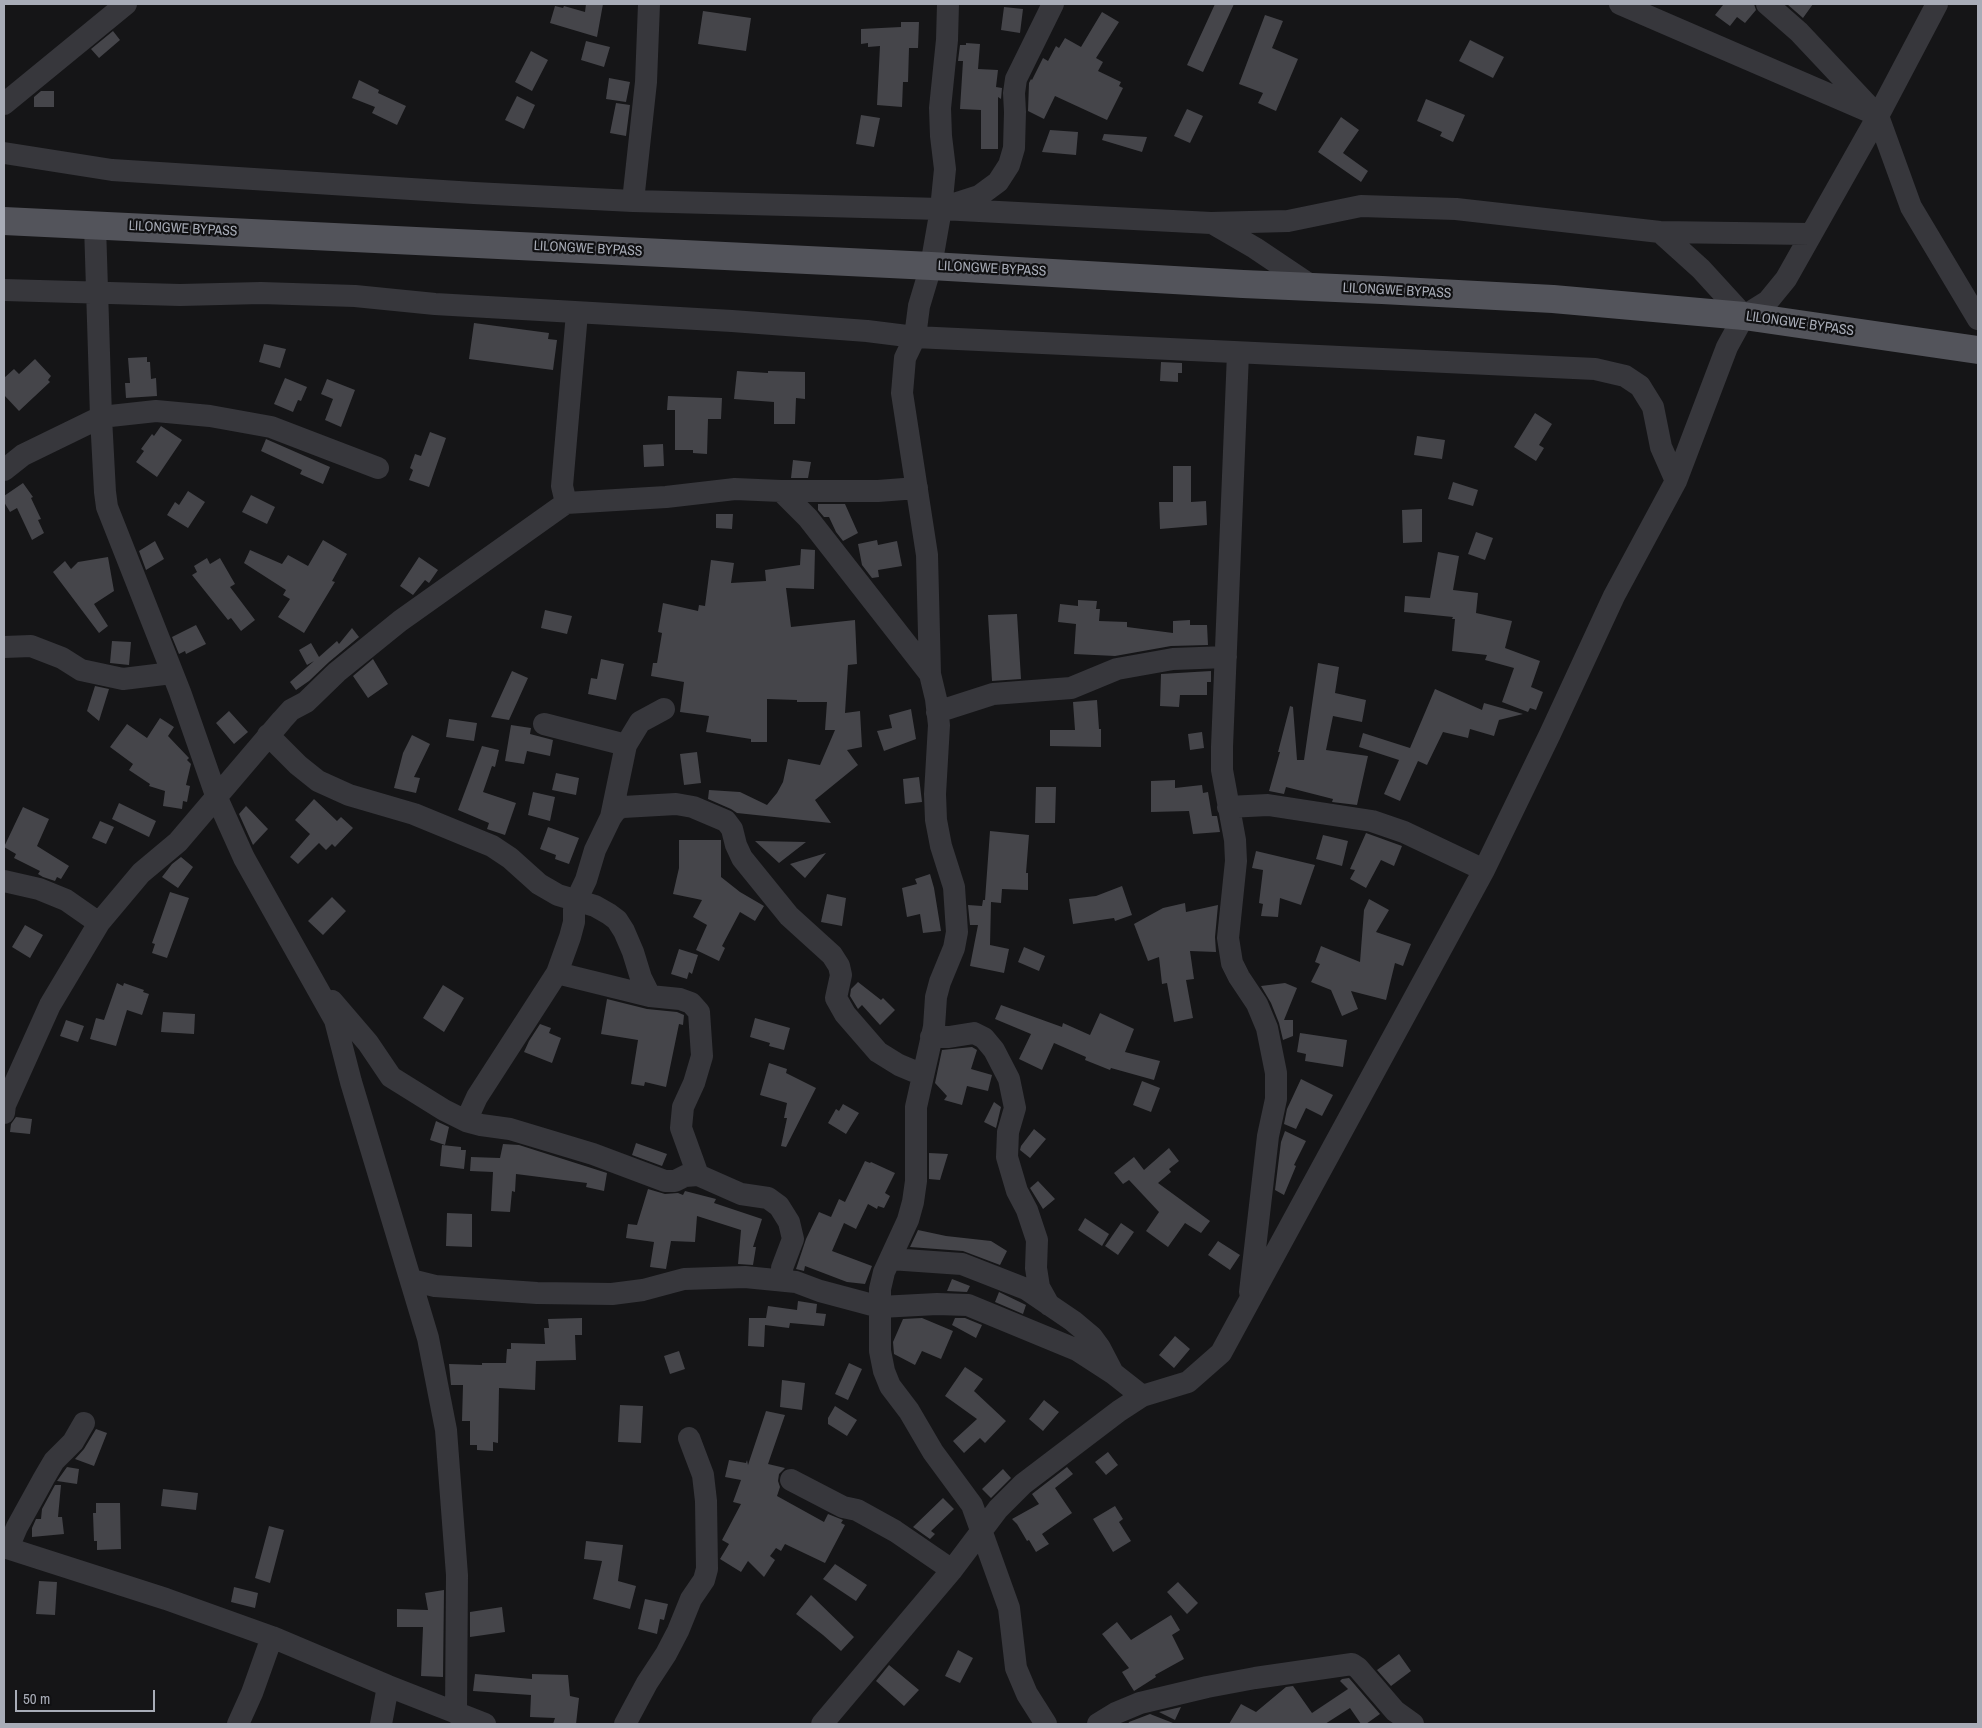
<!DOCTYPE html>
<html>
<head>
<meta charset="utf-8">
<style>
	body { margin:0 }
	#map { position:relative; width:1982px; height:1728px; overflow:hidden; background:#151517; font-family:"Archivo Narrow",sans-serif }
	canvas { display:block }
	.frame { position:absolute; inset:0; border:5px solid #a8acb7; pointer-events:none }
	.scale { position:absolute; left:15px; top:1690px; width:140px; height:22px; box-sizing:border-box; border:2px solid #a8acb7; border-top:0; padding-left:6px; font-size:15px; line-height:18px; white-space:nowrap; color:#a8acb7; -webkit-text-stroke:4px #101012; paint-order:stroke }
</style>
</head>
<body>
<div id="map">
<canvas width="1982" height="1728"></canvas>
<div class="frame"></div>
<div class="scale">50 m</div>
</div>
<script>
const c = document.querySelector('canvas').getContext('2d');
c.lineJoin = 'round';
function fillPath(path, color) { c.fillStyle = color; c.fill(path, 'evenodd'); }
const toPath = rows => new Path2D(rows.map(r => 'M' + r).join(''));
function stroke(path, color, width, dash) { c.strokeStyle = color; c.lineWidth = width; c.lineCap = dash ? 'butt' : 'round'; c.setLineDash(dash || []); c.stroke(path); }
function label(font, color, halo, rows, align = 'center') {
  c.font = font + ' "Archivo Narrow",sans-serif'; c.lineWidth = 4.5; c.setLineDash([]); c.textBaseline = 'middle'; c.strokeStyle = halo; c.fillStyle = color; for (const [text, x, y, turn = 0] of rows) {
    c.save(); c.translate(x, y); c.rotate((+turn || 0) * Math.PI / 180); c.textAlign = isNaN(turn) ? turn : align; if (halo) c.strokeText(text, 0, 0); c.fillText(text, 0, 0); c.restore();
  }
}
fillPath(toPath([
	[586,4,603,4,597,37,550,23,555,6,563,8,564,6,585,12],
	[1215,4,1234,4,1203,72,1187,65],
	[1721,4,1754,4,1756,10,1745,23,1737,17,1730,26,1715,15,1723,5],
	[1787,4,1813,4,1803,18],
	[1004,7,1023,9,1020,33,1001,30],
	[703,11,751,18,746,51,698,44],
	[1102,12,1119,22,1096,58,1103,62,1098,71,1121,82,1119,86,1123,88,1107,120,1055,96,1044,119,1028,111,1029,83,1031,79,1032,80,1043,58,1048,61,1056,46,1059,48,1065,38,1081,47],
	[1265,15,1283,21,1272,48,1298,59,1276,111,1258,103,1263,93,1239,84],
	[901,22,919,22,918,48,909,48,908,82,903,82,902,107,877,105,880,46,868,47,868,43,861,44,861,29,901,27],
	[113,31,120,40,99,58,91,49],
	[1470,40,1504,57,1493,78,1459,61],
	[586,41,610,47,604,67,581,60],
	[966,43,980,44,978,69,998,70,996,87,1002,88,1001,99,998,97,998,149,981,149,981,110,960,109,963,61,958,61,960,45,966,45],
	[531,51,548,60,532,91,515,82],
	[609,78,630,82,626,102,606,99],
	[359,80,379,90,378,93,406,106,397,125,372,113,375,107,352,98],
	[41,91,54,91,54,107,34,107,34,97],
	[517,96,535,105,524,129,505,120],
	[1426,99,1465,115,1453,142,1440,136,1442,132,1417,121],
	[616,103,630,105,626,136,610,133],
	[1187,109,1203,116,1190,143,1174,136],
	[861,115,880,118,874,147,856,144],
	[1341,117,1359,130,1343,153,1368,171,1361,182,1318,152],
	[1050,130,1078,132,1076,155,1042,152],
	[1104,134,1147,137,1142,152,1102,140],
	[474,323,549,333,548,339,557,340,553,370,469,359],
	[264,344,286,349,280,368,259,362],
	[147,357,147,362,150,362,151,379,156,378,157,396,126,398,125,383,130,383,128,358],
	[35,359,51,376,48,380,50,382,19,411,4,395,4,378,14,369,19,374],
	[1161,362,1182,363,1182,373,1178,373,1178,382,1160,381],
	[737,371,768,373,768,371,805,372,805,399,796,398,795,424,774,424,774,402,734,399],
	[285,378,307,387,301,401,298,400,293,412,274,404],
	[327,379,355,390,341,427,325,420,333,399,321,394],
	[668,396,722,398,721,419,708,419,707,454,693,453,693,450,675,450,675,410,667,410],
	[1535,413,1552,424,1539,445,1544,448,1536,461,1514,447],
	[161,426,182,440,157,477,136,462,144,451,141,449,152,434,154,436],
	[430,432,446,438,429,487,409,480,413,470,410,468,415,454,421,456],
	[1417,436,1445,440,1442,459,1414,455],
	[266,439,330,467,323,484,300,474,302,470,261,451],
	[663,444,664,466,644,467,643,445],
	[793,460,811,462,808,478,791,478],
	[1173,466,1191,466,1191,502,1206,501,1207,525,1160,529,1159,502,1173,502],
	[1453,482,1478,490,1473,506,1448,499],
	[23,483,33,497,31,498,41,519,38,520,44,533,32,540,17,508,10,512,4,502,4,496],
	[188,491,205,502,188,528,167,515,175,502,179,505],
	[251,495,275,507,267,524,242,512],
	[818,504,845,504,858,533,843,541,836,532,829,517,824,517,818,510],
	[1422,509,1422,542,1403,543,1402,510],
	[716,514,733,514,732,529,716,528],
	[1476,532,1493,538,1485,560,1468,554],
	[323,540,347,554,332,581,335,582,304,633,278,617,290,599,283,595,286,590,244,563,250,550,282,564,288,555,308,566],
	[877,540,878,545,897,541,902,566,878,570,879,577,872,578,862,565,858,544],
	[155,541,164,559,146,570,139,551],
	[801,549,815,550,814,589,786,588,791,627,855,620,857,664,848,665,845,713,860,711,862,747,847,750,858,765,815,800,831,823,737,813,731,809,708,799,709,790,740,792,767,805,777,793,783,782,788,759,820,765,835,730,825,730,827,702,797,702,797,700,767,699,767,742,751,742,751,739,706,732,709,716,680,712,684,682,651,676,653,663,657,663,662,633,658,632,663,603,698,611,699,605,705,606,711,560,734,563,731,583,766,581,765,570,800,565],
	[1438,552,1459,556,1453,590,1478,593,1476,613,1512,621,1505,648,1540,661,1531,687,1543,692,1536,710,1530,708,1528,712,1502,702,1514,668,1485,660,1487,655,1452,651,1455,619,1452,619,1453,617,1404,612,1405,596,1430,598],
	[108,557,114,591,94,604,108,626,99,633,53,572,65,561,71,569,78,562],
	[419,557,438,570,429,583,425,580,413,595,400,586],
	[207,558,210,564,220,558,235,584,230,587,255,620,241,631,231,618,228,620,192,575,197,572,194,566],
	[1078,600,1097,601,1096,609,1100,609,1099,621,1127,622,1127,627,1173,633,1173,621,1190,620,1190,625,1207,625,1208,645,1171,646,1115,656,1074,654,1076,624,1058,622,1060,604,1078,606],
	[545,610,572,616,567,634,541,628],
	[1017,614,1021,679,992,681,988,615],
	[196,625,206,644,186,654,185,651,179,654,172,637],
	[352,628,359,637,329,662,309,681,296,690,290,682,314,661,307,665,299,650,311,643,319,657,337,641,339,644],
	[112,641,131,642,129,665,110,663],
	[373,659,388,684,368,698,353,676],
	[601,659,624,664,616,700,588,694,591,678,597,679],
	[1318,663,1339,667,1335,693,1366,700,1362,722,1333,716,1326,750,1368,756,1357,805,1332,802,1333,799,1286,787,1284,794,1269,791,1280,752,1278,752,1290,706,1293,707,1297,760,1304,760],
	[512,671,528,678,509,720,491,717],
	[1211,671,1211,682,1207,682,1207,695,1180,695,1179,707,1160,706,1161,674],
	[95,686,109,689,99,721,87,711],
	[1435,689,1482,710,1484,703,1523,714,1499,720,1494,736,1470,729,1468,738,1443,732,1427,765,1418,761,1400,801,1384,794,1399,760,1359,747,1363,733,1410,748],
	[1097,700,1099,729,1101,729,1101,747,1050,746,1050,730,1075,730,1073,702],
	[911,709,916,739,884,751,877,731,892,728,889,715],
	[229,711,248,732,234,744,216,723],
	[160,718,174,727,168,736,189,758,187,760,191,764,186,785,190,786,187,802,183,801,182,809,163,806,165,791,149,786,150,784,129,770,133,764,110,747,127,724,147,738],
	[449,719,477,723,474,741,446,737],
	[511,725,531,728,530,734,553,740,550,756,527,751,524,764,505,761],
	[1202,732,1204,748,1190,750,1188,734],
	[412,735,430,744,414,777,420,778,416,793,394,788,403,753],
	[482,746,499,750,495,767,492,766,483,792,516,803,505,835,487,829,489,823,458,810],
	[697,752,701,783,684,785,680,754],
	[556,773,579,778,576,795,552,790],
	[919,777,922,802,905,804,903,779],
	[1175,780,1175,788,1202,785,1203,793,1208,792,1212,816,1217,816,1220,832,1193,834,1189,811,1151,812,1151,781],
	[1036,787,1056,787,1055,823,1035,823],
	[533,792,555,797,550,821,528,815],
	[314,799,337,821,341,817,353,828,335,847,332,844,326,850,319,843,298,864,290,857,310,834,295,820],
	[119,803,156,821,149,837,112,819],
	[246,806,268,829,253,845,239,814],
	[23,807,49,819,37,846,69,866,61,879,57,877,55,881,43,877,38,874,40,871,14,858,16,854,4,847],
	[100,821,114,827,106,844,92,838],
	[548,827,579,838,569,864,555,859,556,855,540,849],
	[990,831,1029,835,1026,873,1028,873,1028,890,1002,889,1001,903,991,902,990,945,1009,949,1004,973,970,966,978,925,970,925,968,905,982,906,983,900,985,900],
	[1366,833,1402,846,1394,866,1381,860,1366,888,1350,879,1355,870,1350,869],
	[1323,835,1348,841,1342,866,1316,859],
	[679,840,721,840,721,877,740,892,764,906,755,921,740,912,722,946,725,948,719,961,696,950,707,925,693,917,702,900,673,894,679,868],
	[755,841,806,842,779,863],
	[1256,851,1315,865,1301,905,1280,898,1278,917,1261,916,1263,904,1259,903,1263,870,1252,868],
	[826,853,805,878,790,864],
	[181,857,193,867,178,888,162,877,172,864],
	[930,874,934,888,941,931,923,933,920,914,907,917,902,888,917,884,915,879],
	[1122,886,1132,915,1115,921,1114,918,1073,924,1069,899,1096,896],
	[170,892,189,898,167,958,152,953,155,944,152,943],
	[827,894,846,898,842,926,821,922],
	[332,897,346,911,323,935,308,921],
	[1369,899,1389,910,1376,932,1411,944,1403,966,1395,963,1386,1000,1351,991,1358,1009,1342,1016,1331,990,1311,982,1320,964,1315,962,1321,946,1360,962,1364,910],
	[1185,903,1186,912,1218,905,1215,937,1216,952,1190,951,1194,979,1186,980,1193,1018,1174,1022,1167,983,1162,984,1159,957,1148,961,1134,924,1163,908],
	[25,925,43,935,30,958,12,947],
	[1024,947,1045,956,1039,971,1018,962],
	[679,949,698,955,692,974,689,972,687,979,671,974],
	[858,982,881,1000,883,998,895,1010,880,1025,862,1005,858,1009,850,996,851,989],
	[117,983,123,986,124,983,144,990,143,992,149,994,142,1015,127,1010,116,1046,90,1039,96,1018,104,1020],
	[1285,983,1297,988,1284,1020,1293,1020,1293,1036,1283,1040,1279,1023,1271,1003,1261,986],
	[443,985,464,998,444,1032,423,1018],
	[607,999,647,1009,677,1012,684,1015,683,1025,679,1024,666,1087,645,1082,644,1086,631,1084,638,1040,601,1034],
	[1001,1005,1062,1027,1063,1023,1090,1035,1100,1013,1134,1029,1125,1052,1160,1061,1154,1080,1111,1068,1110,1070,1085,1060,1086,1057,1054,1043,1042,1070,1019,1059,1031,1034,995,1019],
	[163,1012,195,1014,194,1034,161,1032],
	[755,1018,790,1028,784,1050,769,1046,770,1043,750,1037],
	[66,1020,84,1026,78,1042,60,1036],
	[540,1024,551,1028,549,1033,561,1038,552,1063,524,1052,529,1041],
	[1300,1033,1347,1040,1343,1067,1305,1061,1306,1054,1297,1052],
	[972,1047,977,1050,971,1069,992,1075,988,1091,967,1086,962,1105,944,1100,947,1096,935,1083,942,1050],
	[769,1063,787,1069,786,1073,816,1088,786,1147,781,1146,787,1118,784,1118,787,1103,760,1095],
	[1301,1079,1333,1095,1322,1116,1306,1108,1296,1129,1284,1124,1287,1109],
	[1142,1081,1160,1088,1151,1112,1133,1105],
	[994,1102,1001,1107,996,1128,984,1122],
	[843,1104,859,1113,846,1134,828,1123,836,1109,839,1111],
	[16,1117,32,1119,30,1134,10,1132,11,1124],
	[436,1121,449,1127,445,1145,430,1140],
	[1034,1129,1046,1139,1030,1158,1020,1150,1021,1146],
	[1285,1131,1306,1141,1294,1165,1296,1166,1284,1195,1275,1190,1281,1142],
	[636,1143,667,1154,662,1166,632,1155],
	[503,1144,519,1145,607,1173,604,1191,586,1187,587,1183,516,1174,515,1192,512,1191,510,1212,491,1211,493,1172,470,1171,471,1157,500,1158],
	[442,1145,461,1147,461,1150,466,1150,464,1169,440,1166],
	[1169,1148,1179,1161,1169,1169,1171,1172,1158,1183,1210,1221,1201,1233,1185,1223,1168,1247,1146,1231,1159,1212,1129,1180,1123,1184,1114,1173,1134,1157,1144,1170],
	[929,1153,948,1154,940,1180,929,1179],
	[865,1161,870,1163,871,1162,895,1173,885,1193,890,1196,884,1208,878,1206,877,1209,868,1204,856,1229,844,1223,832,1251,872,1266,865,1284,847,1282,805,1266,804,1271,796,1269,806,1239,819,1212,831,1217,839,1199,845,1202],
	[1038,1181,1055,1199,1043,1209,1030,1188],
	[648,1189,665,1194,678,1193,683,1195,685,1191,716,1199,714,1203,762,1219,753,1247,756,1247,753,1265,738,1264,741,1230,697,1216,695,1242,671,1241,666,1269,650,1267,654,1242,626,1238,628,1224,637,1225],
	[447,1213,472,1214,472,1247,446,1246],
	[1085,1218,1109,1234,1102,1246,1078,1230],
	[1121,1223,1134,1232,1118,1255,1105,1246],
	[918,1230,946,1236,991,1241,1007,1251,1000,1265,963,1251,910,1247],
	[1218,1241,1240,1255,1230,1270,1208,1255],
	[952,1279,970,1286,967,1292,947,1291],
	[999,1292,1026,1305,1023,1314,995,1302],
	[798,1301,817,1304,816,1313,826,1314,824,1326,790,1323,789,1328,765,1325,764,1347,748,1346,749,1318,766,1318,765,1324,768,1306,797,1310],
	[582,1318,582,1335,575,1335,576,1360,536,1361,535,1390,499,1388,498,1443,493,1442,493,1451,477,1450,477,1445,470,1445,470,1421,462,1421,463,1385,451,1385,449,1364,482,1365,482,1363,506,1363,507,1349,511,1349,511,1343,545,1344,544,1328,549,1328,548,1319],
	[922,1318,953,1331,941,1359,922,1351,915,1365,894,1354,893,1342,903,1319],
	[955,1318,965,1318,982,1325,976,1338,952,1325],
	[1175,1336,1190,1349,1174,1368,1159,1355],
	[679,1351,685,1369,670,1374,664,1356],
	[849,1363,862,1369,848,1400,835,1394],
	[965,1367,983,1379,974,1391,1006,1421,985,1443,980,1438,964,1453,953,1441,977,1419,945,1396],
	[782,1380,805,1383,802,1410,780,1407],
	[1044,1400,1059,1412,1043,1431,1029,1419],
	[620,1405,643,1406,641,1443,618,1442],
	[835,1406,857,1420,847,1436,828,1424,828,1418],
	[766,1411,785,1415,768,1464,785,1468,779,1474,778,1481,780,1487,777,1496,824,1522,828,1514,843,1520,841,1523,845,1525,825,1563,785,1544,781,1551,776,1548,770,1556,775,1560,764,1577,748,1561,741,1572,720,1559,729,1544,722,1540,741,1504,733,1502,741,1480,725,1477,729,1460,746,1463,747,1460,748,1465],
	[96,1429,107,1433,94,1466,75,1459,84,1449],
	[1108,1452,1118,1465,1106,1475,1095,1462],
	[67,1467,79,1469,77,1484,57,1481],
	[1067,1467,1073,1474,1055,1488,1072,1513,1042,1534,1049,1544,1036,1552,1029,1540,1027,1541,1017,1524,1012,1519,1039,1504,1032,1494],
	[1003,1469,1011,1478,991,1498,982,1489],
	[55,1485,61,1485,58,1517,62,1517,64,1534,32,1537,32,1528,36,1519,41,1519,42,1509],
	[163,1489,198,1493,196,1510,161,1506],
	[943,1498,954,1509,931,1531,935,1534,930,1539,913,1527],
	[96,1503,120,1503,121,1549,97,1550,97,1541,94,1541,93,1513,96,1513],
	[1115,1506,1123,1519,1119,1522,1131,1541,1113,1552,1093,1519],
	[269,1526,284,1530,270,1583,255,1578],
	[586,1541,623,1545,618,1581,636,1586,630,1609,593,1599,602,1561,584,1559],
	[835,1564,867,1585,856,1601,823,1579],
	[39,1581,57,1582,55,1615,36,1614],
	[1178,1582,1198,1603,1187,1614,1167,1592],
	[234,1587,258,1593,255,1608,231,1602],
	[444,1590,443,1677,421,1676,423,1627,397,1627,397,1609,428,1610,425,1593],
	[811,1595,854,1637,841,1651,823,1635,796,1614],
	[645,1599,668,1604,664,1620,660,1619,657,1634,638,1629],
	[502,1607,505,1632,470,1637,470,1612],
	[1171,1615,1180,1630,1172,1635,1184,1659,1155,1675,1156,1677,1134,1691,1122,1672,1129,1668,1102,1634,1117,1622,1131,1640],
	[958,1650,973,1658,960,1683,945,1676],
	[1399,1654,1411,1671,1391,1686,1377,1670],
	[889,1665,919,1690,904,1706,876,1681],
	[475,1674,532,1679,532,1674,568,1675,570,1696,579,1698,576,1724,553,1724,555,1718,530,1717,531,1695,473,1691],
	[1349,1678,1380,1714,1366,1724,1361,1724,1350,1708,1325,1724,1229,1724,1241,1704,1256,1712,1286,1687,1293,1686,1312,1713,1348,1689,1340,1681,1342,1679],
	[1181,1707,1175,1720,1159,1712],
	[1150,1714,1173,1723,1173,1724,1128,1724,1129,1722]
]), '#45454a');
stroke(toPath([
	[948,4,947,40,940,108,941,136,945,169,941,209,931,266,919,306,915,337,905,358,902,393,927,555,930,674,936,699,939,725,935,794,936,820,941,846,954,887,957,932,954,948,940,982,936,997,934,1027,916,1107,916,1181,913,1202,908,1220,884,1272,880,1289,880,1351,884,1371,890,1386,909,1411,933,1452,972,1505,1009,1608,1016,1668,1027,1694,1046,1724],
	[1620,4,1870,112],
	[1767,4,1799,32,1878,116,1911,207,1978,319],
	[4,104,126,4],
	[4,153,112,170,474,193,633,201,941,209,1211,223,1288,221,1361,206,1456,209,1660,232,1810,234],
	[633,201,646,82,649,4],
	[951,205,979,196,998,182,1009,165,1014,148,1015,112,1014,93,1016,79,1053,4],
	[1212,223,1255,248,1313,287],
	[95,225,101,417,105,492,107,507,180,692,217,798,244,858,335,1020,351,1082,428,1338,446,1430,449,1470,457,1575,456,1713],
	[1660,232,1701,269,1744,316],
	[4,290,180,295,261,293,355,296,435,304,732,321,867,331,915,337,1595,369,1625,376,1640,386,1653,407,1661,447,1676,481],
	[1238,353,1222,747,1222,770,1235,840,1236,861,1228,938,1232,963,1239,977,1257,1004,1267,1028,1276,1073,1276,1099,1268,1136,1250,1292],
	[4,470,23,455,101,417,156,411,210,416,271,427,378,468],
	[781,491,808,518,930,674],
	[566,503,562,486,577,313],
	[4,647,31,646,62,658,81,670,123,679,172,673],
	[937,712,993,694,1071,688,1117,669,1173,659,1226,657],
	[544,724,626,745],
	[268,735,298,765,318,781,349,795,414,814,492,846,510,858,539,884,558,895,595,906,609,914,617,920,624,931,633,952,641,978,650,996],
	[1228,807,1268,805,1372,821,1404,832,1484,870],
	[611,817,626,745,640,722,664,709],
	[4,881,39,889,66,900,99,923],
	[557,973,650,996,680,999,691,1003,699,1012,702,1056,694,1083,683,1107,681,1128,698,1175],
	[332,1001,368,1043,391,1077,444,1110,466,1121,481,1125,510,1129,593,1154,665,1181,675,1181,685,1176,698,1175,741,1194,768,1198,779,1206,789,1222,793,1239,782,1268,783,1279],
	[931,1037,949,1037,974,1033,984,1038,994,1050,1009,1079,1015,1108,1008,1132,1007,1157,1017,1191,1027,1210,1037,1240,1036,1268,1039,1287,1049,1305],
	[4,1113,5,1105,50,1005,99,923,141,873,178,842,282,720,291,710,306,702,337,672,400,621,566,503,666,497,735,489,781,491,878,491,917,488],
	[466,1121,477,1097,557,973,570,937,574,922,574,910,576,901,586,880,595,850,611,817,616,810,623,807,676,804,693,807,726,821,732,829,736,845,742,858,789,916,832,955,839,966,841,975,836,998,845,1014,878,1052,899,1065,923,1075],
	[890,1259,962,1264,1026,1289,1073,1321,1092,1337,1100,1348,1112,1371],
	[411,1280,435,1286,537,1293,612,1294,643,1290,684,1279,745,1277,796,1282,820,1291,880,1307,937,1304,968,1305,1077,1350,1114,1374,1142,1396],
	[791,1480,843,1507,857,1510,895,1531,952,1570],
	[4,1547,166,1599,272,1637,388,1686,485,1724],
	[8,1548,17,1527,44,1478,54,1461,73,1442,84,1423],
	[238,1724,252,1693,272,1637],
	[381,1724,388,1686],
	[625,1724,647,1683,666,1654,678,1631,691,1599,704,1580,707,1569,706,1501,703,1475,689,1438],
	[822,1724,952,1570,998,1509,1023,1484,1119,1411,1142,1396,1188,1382,1221,1353,1484,870,1550,734,1614,596,1676,481,1727,347,1744,316,1768,301,1786,279,1878,116,1937,4],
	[1098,1724,1116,1713,1140,1703,1207,1687,1255,1678,1352,1664,1358,1668,1395,1711,1413,1724]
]), '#37373c', 22);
stroke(toPath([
	[4,221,931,266,1243,284,1382,290,1553,299,1744,316,1978,350]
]), '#53545b', 28);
label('14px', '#a8acb7', '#101012', [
	["LILONGWE BYPASS",183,229,3],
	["LILONGWE BYPASS",588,249,3],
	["LILONGWE BYPASS",992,269,3],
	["LILONGWE BYPASS",1397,291,3],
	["LILONGWE BYPASS",1800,324,8]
]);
</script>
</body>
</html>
